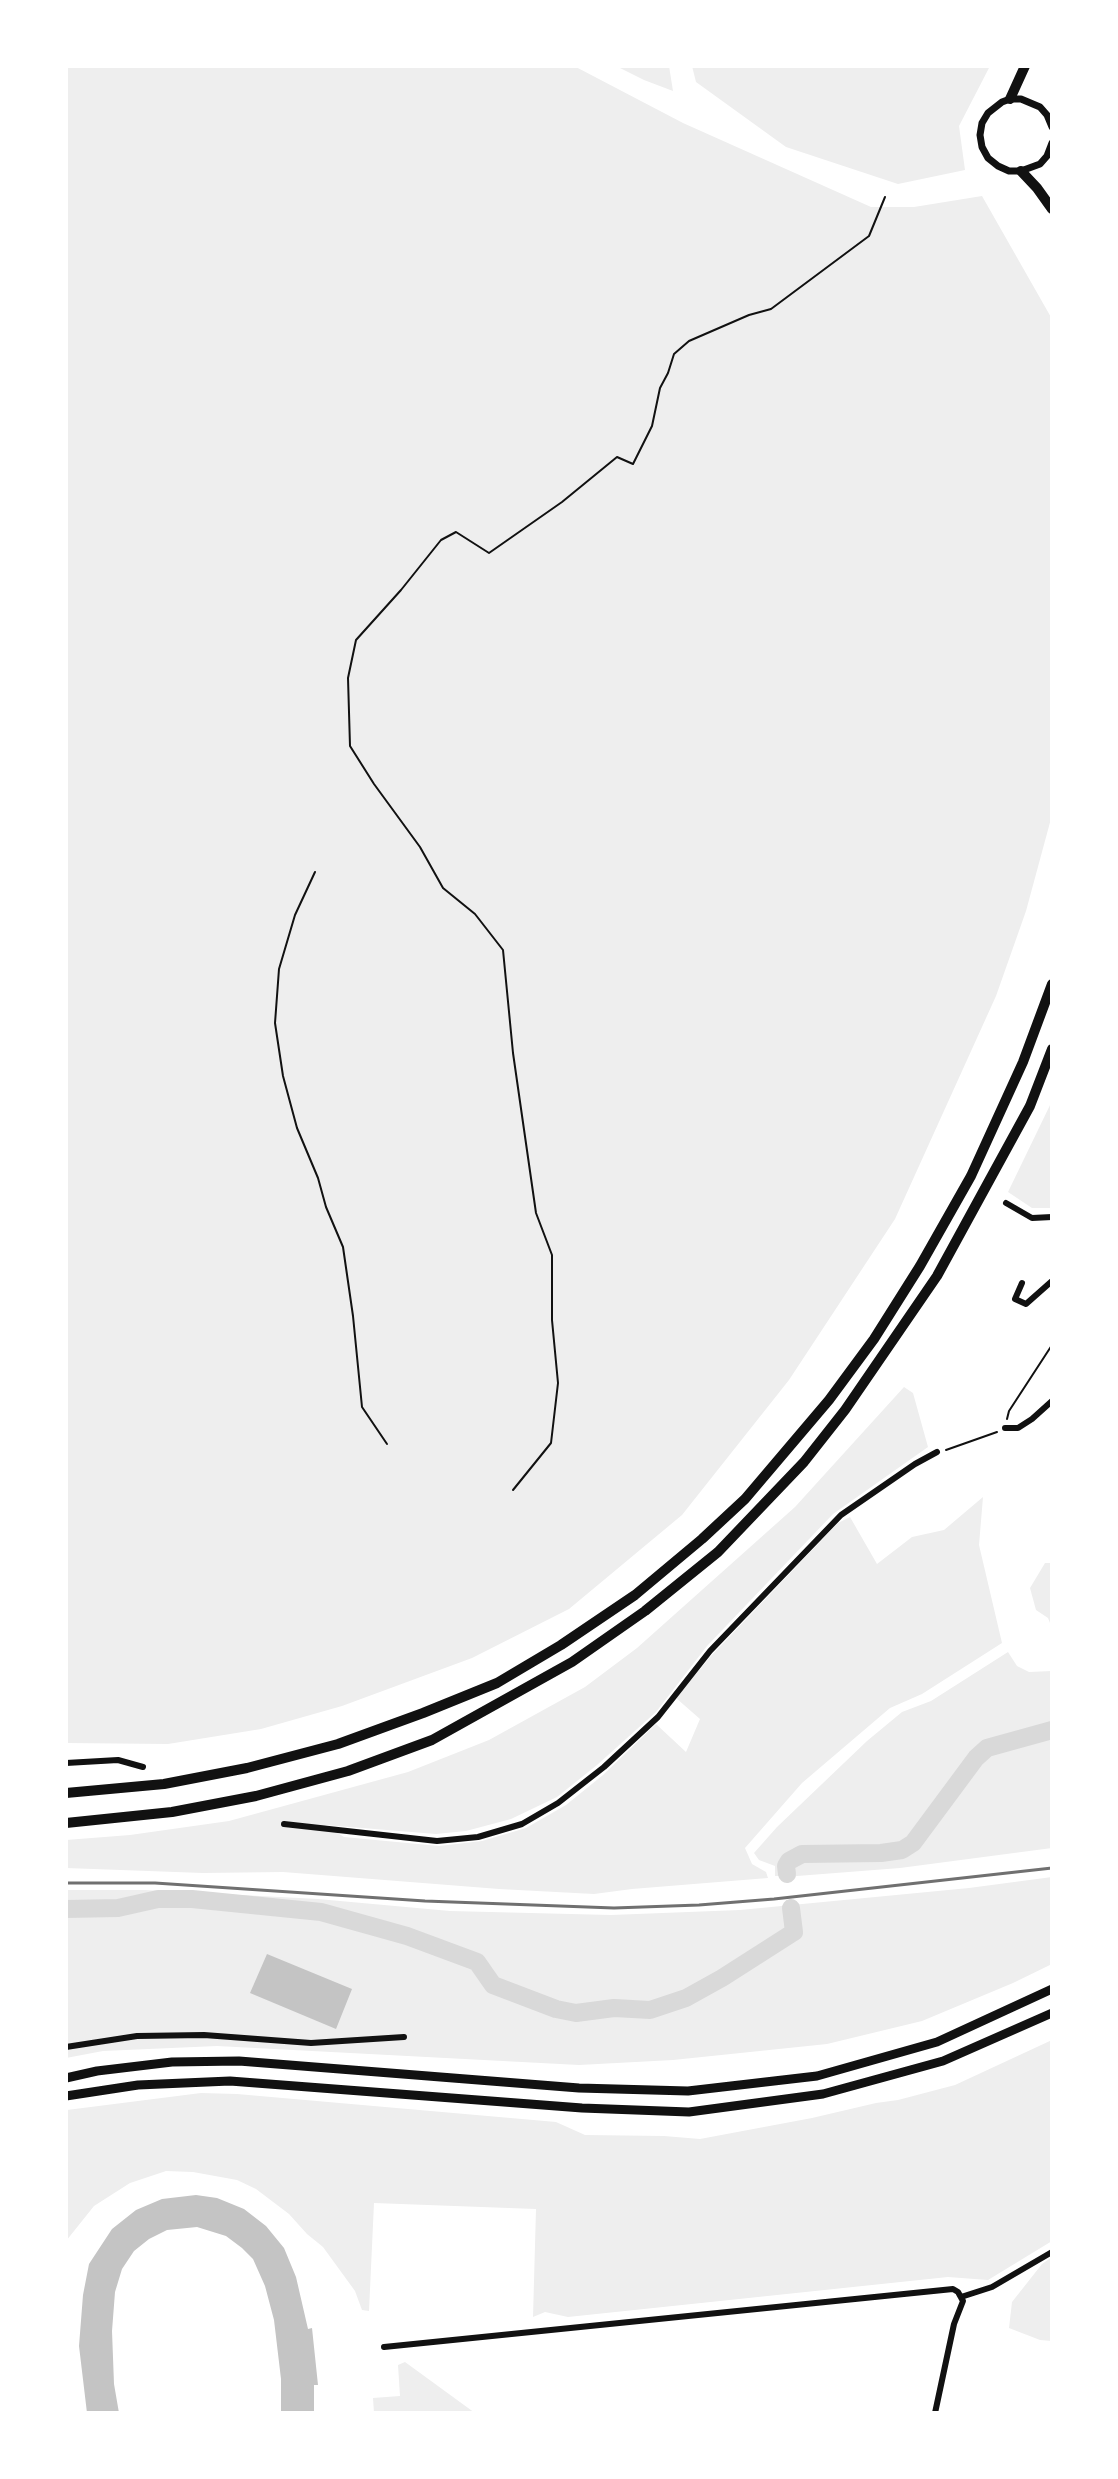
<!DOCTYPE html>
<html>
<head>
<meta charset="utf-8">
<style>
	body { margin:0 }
	#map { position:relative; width:1118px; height:2479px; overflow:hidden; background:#fff; font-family:"Sofia Sans Condensed",sans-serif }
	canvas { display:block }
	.frame { position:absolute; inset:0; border:68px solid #fff; pointer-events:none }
</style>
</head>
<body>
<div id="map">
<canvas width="1118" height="2479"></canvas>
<div class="frame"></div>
</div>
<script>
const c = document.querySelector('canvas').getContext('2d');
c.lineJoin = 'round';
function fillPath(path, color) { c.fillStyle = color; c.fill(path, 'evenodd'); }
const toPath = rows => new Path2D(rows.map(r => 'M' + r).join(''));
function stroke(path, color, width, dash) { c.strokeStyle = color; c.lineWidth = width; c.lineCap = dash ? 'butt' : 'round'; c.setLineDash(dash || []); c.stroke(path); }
fillPath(toPath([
	[66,66,574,66,683,123,871,207,914,207,982,196,1052,319,1052,815,1026,911,996,996,895,1219,789,1380,682,1515,569,1609,472,1658,342,1706,261,1729,168,1744,66,1743],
	[616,66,669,66,673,91,644,80],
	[692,66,990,66,959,126,965,170,898,184,786,147,696,82],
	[1052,1101,1052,1208,1032,1208,1008,1192],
	[904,1387,913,1393,928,1447,833,1514,707,1646,656,1712,597,1765,557,1797,511,1819,466,1831,436,1834,325,1825,344,1837,439,1846,482,1841,526,1828,566,1805,603,1775,656,1724,686,1752,700,1719,676,1698,711,1656,838,1523,850,1517,877,1564,912,1537,944,1530,983,1497,979,1545,1002,1643,922,1694,890,1708,802,1783,745,1848,752,1864,766,1872,768,1878,632,1889,594,1894,499,1889,283,1872,203,1873,66,1868,66,1840,130,1835,229,1821,408,1772,489,1740,585,1687,637,1648,795,1507],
	[1045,1563,1052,1563,1052,1628,1048,1618,1036,1610,1030,1588],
	[1008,1652,1017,1666,1029,1672,1052,1671,1052,1848,900,1868,797,1876,775,1876,775,1866,759,1860,754,1853,777,1827,867,1741,902,1712,931,1701],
	[1052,1877,1052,1964,1013,1983,922,2021,827,2044,673,2060,579,2065,217,2046,103,2051,66,2058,66,1890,145,1890,318,1899,450,1911,611,1915,740,1910,969,1888],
	[1052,2040,1052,2241,988,2280,948,2277,568,2317,545,2312,533,2317,536,2209,374,2203,369,2311,362,2310,355,2291,323,2247,307,2234,289,2214,256,2189,237,2180,193,2172,166,2171,130,2183,94,2206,66,2241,67,2110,201,2093,237,2094,556,2122,585,2135,664,2136,700,2139,812,2118,876,2103,898,2100,955,2085],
	[1052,2257,1052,2341,1040,2340,1009,2328,1012,2302,1042,2264],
	[405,2362,475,2413,374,2413,373,2398,400,2396,398,2365]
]), '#eee');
stroke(toPath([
	[787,1874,786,1866,789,1861,802,1854,881,1853,902,1850,913,1843,976,1758,987,1748,1052,1730],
	[66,1909,118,1908,158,1899,192,1899,321,1912,407,1936,477,1962,493,1985,556,2009,576,2013,614,2008,650,2010,686,1998,722,1978,794,1932,791,1908]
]), '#d9d9d9', 18);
fillPath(toPath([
	[267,1954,352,1989,336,2029,250,1993],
	[196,2195,217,2198,244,2209,266,2226,284,2248,296,2277,308,2329,312,2328,318,2385,314,2385,314,2413,281,2413,281,2379,274,2320,265,2286,253,2259,242,2248,226,2236,197,2227,167,2230,149,2239,134,2251,122,2269,115,2292,112,2331,114,2384,119,2413,87,2413,79,2346,83,2295,89,2264,112,2229,136,2210,162,2199]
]), '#c4c4c4');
stroke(toPath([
	[315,872,295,915,279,969,275,1023,283,1076,297,1128,318,1178,326,1207,343,1247,353,1316,362,1407,387,1444],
	[1007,1419,1009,1411,1052,1345],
	[946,1450,997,1432],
	[513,1490,551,1443,558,1383,552,1320,552,1255,536,1213,513,1053,503,950,475,914,443,888,420,847,374,784,350,746,348,678,356,640,401,590,441,540,456,532,489,553,562,502,617,457,633,464,652,426,660,388,668,373,674,354,689,341,749,315,771,309,869,236,885,197]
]), '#111', 2);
stroke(toPath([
	[1006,1203,1032,1218,1052,1217],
	[1022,1283,1015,1299,1026,1304,1052,1281],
	[1005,1428,1018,1428,1032,1419,1052,1401],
	[66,1763,118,1760,143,1767],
	[284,1824,437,1841,478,1837,522,1824,558,1803,604,1767,658,1717,710,1651,841,1515,915,1464,937,1452],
	[66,2047,137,2036,204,2035,311,2043,404,2037],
	[961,2297,992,2287,1052,2252],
	[384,2347,953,2289,958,2292,963,2301,954,2324,935,2413]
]), '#111', 6);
stroke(toPath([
	[1052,127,1047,115,1040,107,1021,99,1010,99,1002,102,988,113,982,123,980,135,982,147,988,158,998,166,1009,171,1021,171,1040,164,1047,156,1052,143]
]), '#111', 7);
stroke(toPath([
	[66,2078,97,2071,172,2062,239,2061,579,2088,688,2091,817,2076,937,2042,1052,1989],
	[66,2096,138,2085,230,2081,582,2108,689,2112,823,2094,943,2061,1052,2013]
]), '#111', 9);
stroke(toPath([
	[1010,99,1025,66],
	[1021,171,1037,188,1052,209],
	[66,1793,164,1784,247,1768,338,1744,423,1713,497,1683,561,1645,635,1595,702,1539,745,1499,829,1400,874,1339,920,1266,971,1176,1023,1062,1052,984],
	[66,1823,172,1812,256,1796,348,1771,432,1740,572,1662,645,1611,718,1552,804,1462,845,1410,937,1276,1030,1106,1052,1049]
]), '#111', 10);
stroke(toPath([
	[66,1883,155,1883,425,1901,614,1908,699,1905,774,1899,1052,1868]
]), '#707070', 3);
</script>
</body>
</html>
